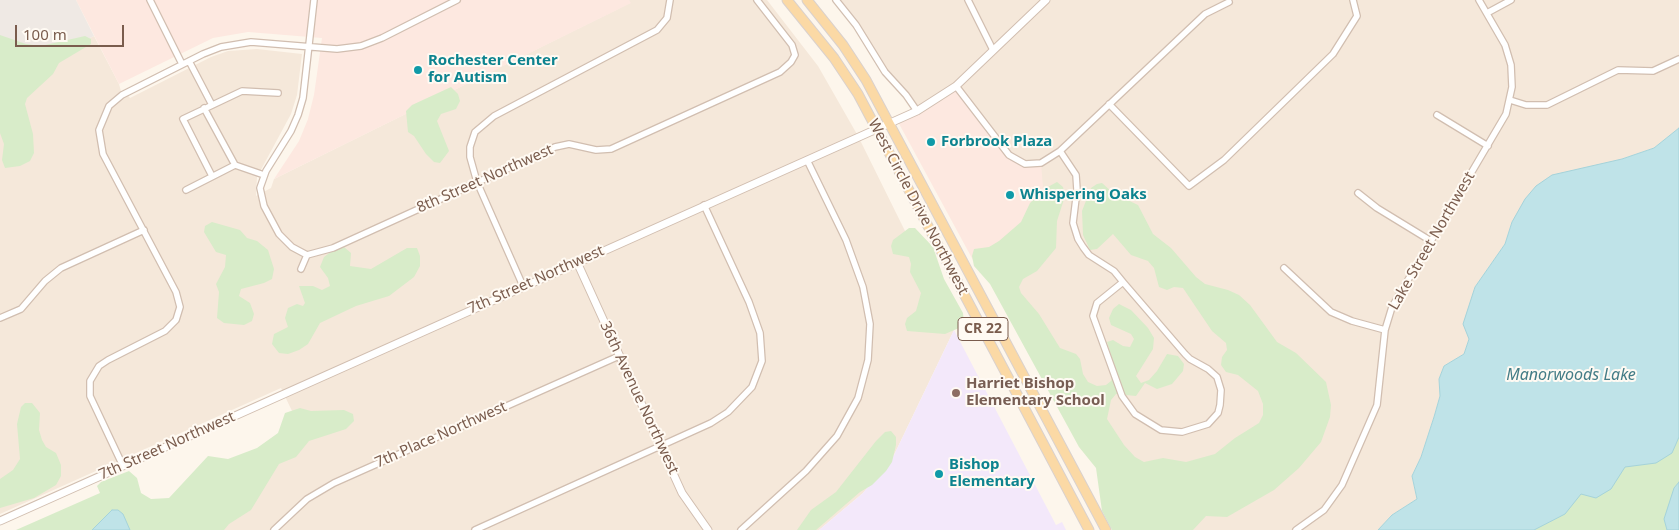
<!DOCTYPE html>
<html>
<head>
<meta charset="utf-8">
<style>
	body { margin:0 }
	#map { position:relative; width:1679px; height:530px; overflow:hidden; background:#fdf6ec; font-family:"Noto Sans",sans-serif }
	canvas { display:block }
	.scale { position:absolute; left:15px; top:25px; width:109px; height:22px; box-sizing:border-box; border:2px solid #7a5c4d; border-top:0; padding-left:6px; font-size:15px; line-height:18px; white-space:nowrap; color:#7a5c4d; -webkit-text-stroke:4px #fffaf3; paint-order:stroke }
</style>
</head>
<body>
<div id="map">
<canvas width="1679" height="530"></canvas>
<div class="scale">100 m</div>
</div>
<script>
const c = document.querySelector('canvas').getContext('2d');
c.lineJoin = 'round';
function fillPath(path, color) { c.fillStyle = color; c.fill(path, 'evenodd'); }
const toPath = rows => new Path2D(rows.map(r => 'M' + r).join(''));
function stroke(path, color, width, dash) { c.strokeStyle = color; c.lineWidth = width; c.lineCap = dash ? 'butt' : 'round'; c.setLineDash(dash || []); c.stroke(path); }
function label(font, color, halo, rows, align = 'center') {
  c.font = font + ' "Noto Sans",sans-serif'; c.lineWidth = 4; c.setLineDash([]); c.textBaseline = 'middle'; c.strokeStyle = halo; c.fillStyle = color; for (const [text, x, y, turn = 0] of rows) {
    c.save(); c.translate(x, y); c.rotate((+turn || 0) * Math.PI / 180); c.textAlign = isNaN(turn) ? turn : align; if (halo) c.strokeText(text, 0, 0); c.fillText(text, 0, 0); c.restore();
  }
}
fillPath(toPath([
	[629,0,767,0,818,66,858,136,954,330,894,455,863,493,819,530,175,530,303,434,281,388,0,514,0,74,16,75,94,36,119,84,122,95,126,93,130,98,211,57,228,51,257,49,302,54,297,95,291,114,257,177,256,196,271,188,274,179,630,3],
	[836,0,1679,0,1679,128,1654,148,1622,159,1512,222,1505,244,1475,287,1469,339,1464,354,1444,366,1439,379,1440,396,1434,417,1421,457,1412,476,1417,499,1392,515,1378,530,1142,530,996,263,1032,165,917,111,893,82]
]), '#f5e8da');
fillPath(toPath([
	[76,0,629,0,631,3,274,179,299,141,308,119,314,95,322,38,248,32,213,38,119,84],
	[956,86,1003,149,1020,162,1041,163,1044,200,980,273,897,120]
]), '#fde8e0');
fillPath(toPath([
	[0,0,76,0,94,36,16,75,0,74]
]), '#efe9e4');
fillPath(toPath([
	[954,330,1056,525,1062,522,1066,530,819,530,863,493,894,455]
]), '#f3e8fa');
fillPath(toPath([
	[0,35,26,44,41,46,85,36,91,39,91,44,59,63,53,74,27,98,25,104,33,134,34,153,30,161,20,166,5,168,2,160,4,144,0,133],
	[451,87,458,94,460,101,456,109,441,114,437,121,449,151,440,163,434,162,426,154,414,136,408,132,406,111,412,105],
	[1057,182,1063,187,1065,196,1057,221,1056,248,1037,271,1023,279,1019,287,1021,293,1039,314,1060,348,1076,354,1080,359,1083,374,1088,382,1097,386,1106,385,1111,381,1115,368,1107,342,1113,340,1123,346,1130,347,1134,339,1131,334,1111,325,1109,318,1113,309,1119,304,1131,310,1148,328,1154,338,1153,349,1136,376,1141,383,1149,380,1157,371,1167,354,1178,356,1184,364,1183,371,1172,384,1157,389,1145,383,1136,396,1116,394,1111,400,1107,419,1124,445,1135,457,1144,462,1163,458,1186,462,1215,454,1235,438,1259,423,1263,415,1263,404,1258,391,1238,375,1226,372,1221,365,1222,357,1227,350,1226,343,1212,331,1183,288,1174,287,1167,290,1159,287,1154,268,1148,261,1131,255,1113,234,1097,249,1090,250,1083,235,1082,211,1091,188,1097,184,1102,183,1113,193,1138,205,1153,234,1171,248,1196,277,1205,284,1228,290,1239,295,1250,305,1277,342,1296,353,1326,382,1331,405,1330,417,1321,442,1299,468,1274,490,1227,517,1206,516,1193,530,1112,530,1102,511,1096,468,1079,447,990,284,974,266,972,256,974,249,989,247,999,241,1021,222,1030,203,1044,189],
	[212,222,240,230,247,238,257,241,268,250,274,269,272,279,264,283,241,289,239,296,250,303,254,314,252,321,244,325,224,323,217,318,219,292,216,284,225,267,226,255,216,252,204,232,205,226],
	[909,228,915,228,933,247,944,279,963,313,964,323,959,328,945,334,907,331,905,324,907,318,916,311,921,293,910,272,911,264,909,257,893,254,891,246,893,240],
	[344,247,351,253,350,266,371,269,407,248,417,248,420,256,420,266,414,277,389,296,356,306,320,323,308,344,299,350,288,354,279,353,272,344,274,334,288,327,285,318,288,308,297,304,303,306,305,303,299,286,313,286,322,290,330,286,328,278,320,267,324,257,332,251],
	[25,403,32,403,40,413,39,430,42,440,46,447,56,453,61,465,61,476,56,485,34,498,0,508,0,479,13,470,20,459,17,424,21,407],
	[300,408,311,411,344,410,353,414,354,421,346,429,309,441,296,457,279,464,251,510,229,524,224,530,16,530,100,493,97,486,101,482,129,471,137,478,141,493,151,499,169,498,208,456,228,459,257,448,278,433,285,413],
	[1679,430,1679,530,1483,530],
	[891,431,896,437,896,445,892,462,886,471,872,485,860,492,816,530,797,530,811,510,836,492,876,441,885,432]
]), '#d8ecc9');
const water = toPath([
	[1679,128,1679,437,1672,453,1656,463,1625,467,1611,489,1596,498,1581,494,1565,514,1534,530,1378,530,1392,515,1417,499,1412,476,1421,457,1434,417,1440,396,1439,379,1444,366,1464,354,1469,339,1463,324,1475,287,1505,244,1512,222,1525,199,1536,186,1552,175,1622,159,1654,148,1679,128],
	[1679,482,1679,530,1667,530,1664,519,1674,488,1679,482],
	[112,510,118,510,123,514,130,530,92,530,112,510]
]);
fillPath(water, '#bfe3e8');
stroke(water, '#a5d3da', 1);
const minor = toPath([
	[150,0,182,64],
	[314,0,303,98,298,115,291,131,266,171,260,188,264,206,279,234,292,247,307,255,333,248,555,147,569,144,596,150,611,149,780,72,791,62,795,55,792,45,757,0],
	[836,0,856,25,885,72,906,95,917,111],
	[968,0,993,50],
	[1487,13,1511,0],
	[189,61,212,105],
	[956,86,1009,155,1025,164,1041,163,1060,151,1205,14,1229,2],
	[1510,100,1526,105,1547,105,1618,70,1653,71,1679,59],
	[1109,104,1189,186,1224,160,1333,54,1357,16,1353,0],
	[204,108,235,165],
	[1437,115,1488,146],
	[1060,151,1076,175,1077,190,1073,223,1078,239,1083,247,1089,255,1114,271,1123,282,1185,354,1190,359,1208,369,1217,377,1221,390,1220,405,1218,413,1208,424,1182,432,1161,430,1135,414,1122,396,1093,316,1097,303,1123,282],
	[212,176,183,119,242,91,278,93],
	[186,190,235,165,264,175],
	[1358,193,1377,208,1431,241],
	[1284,268,1331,312,1352,321,1385,330],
	[301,269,307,255],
	[523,286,477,182,470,157,470,147,475,132,494,116,657,30,667,18,670,0],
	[0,318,21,309,45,281,61,268,144,230],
	[123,466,90,396,90,381,99,366,108,360,165,331,176,320,180,307,176,292,103,154,99,130,109,106,122,95,203,54,221,47,251,42,337,49,361,46,382,38,457,0],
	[274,530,307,499,334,483,619,356],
	[475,530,711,423,728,412,752,387,762,361,760,333,749,302,704,205],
	[741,530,806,471,837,436,858,398,868,360,870,324,863,287,846,240,807,160],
	[1296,530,1324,510,1342,485,1377,405,1385,330,1392,307,1506,114,1512,87,1511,65,1505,45,1479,0]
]);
const tertiary = toPath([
	[577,262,682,493,708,530],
	[0,521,917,111,956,86,1046,0]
]);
const primary = toPath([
	[787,0,834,58,858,94,1089,530],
	[807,0,843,45,866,80,1106,530]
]);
stroke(minor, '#d1beb0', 8);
stroke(tertiary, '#d1beb0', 9);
stroke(primary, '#dad1cd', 11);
stroke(minor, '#fff', 5.5);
stroke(tertiary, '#fff', 7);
stroke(primary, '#fbd9a5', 9);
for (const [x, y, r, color] of [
	[418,70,5,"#0f9aa8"],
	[931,142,5,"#0f9aa8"],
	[1010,195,5,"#0f9aa8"],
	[956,393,5,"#8d6e63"],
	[939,474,5,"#0f9aa8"]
]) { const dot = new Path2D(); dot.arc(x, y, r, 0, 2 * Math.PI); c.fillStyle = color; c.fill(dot); stroke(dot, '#fffaf3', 2); }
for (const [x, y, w] of [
	[983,329,50]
]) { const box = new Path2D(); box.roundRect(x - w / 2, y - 11.5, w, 23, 4); c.fillStyle = '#fffaf3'; c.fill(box); stroke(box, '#7a5c4d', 1); }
label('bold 14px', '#7a5c4d', null, [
	["CR 22",983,329]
]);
label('bold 15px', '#0d838f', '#fffaf3', [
	["Rochester Center",428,61],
	["for Autism",428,78],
	["Forbrook Plaza",941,142],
	["Whispering Oaks",1020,195],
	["Bishop",949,465],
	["Elementary",949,482]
], 'left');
label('15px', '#7a5c4d', '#fffaf3', [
	["8th Street Northwest",485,179,-24],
	["West Circle Drive Northwest",918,207,62],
	["Lake Street Northwest",1432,241,-60],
	["7th Street Northwest",536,280,-24],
	["36th Avenue Northwest",639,398,65],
	["7th Place Northwest",441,435,-24],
	["7th Street Northwest",167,446,-24]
]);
label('bold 15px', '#785e54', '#fffaf3', [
	["Harriet Bishop",966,384],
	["Elementary School",966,401]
], 'left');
label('italic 16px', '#437c86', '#fffaf3', [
	["Manorwoods Lake",1571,375]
]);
</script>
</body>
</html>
